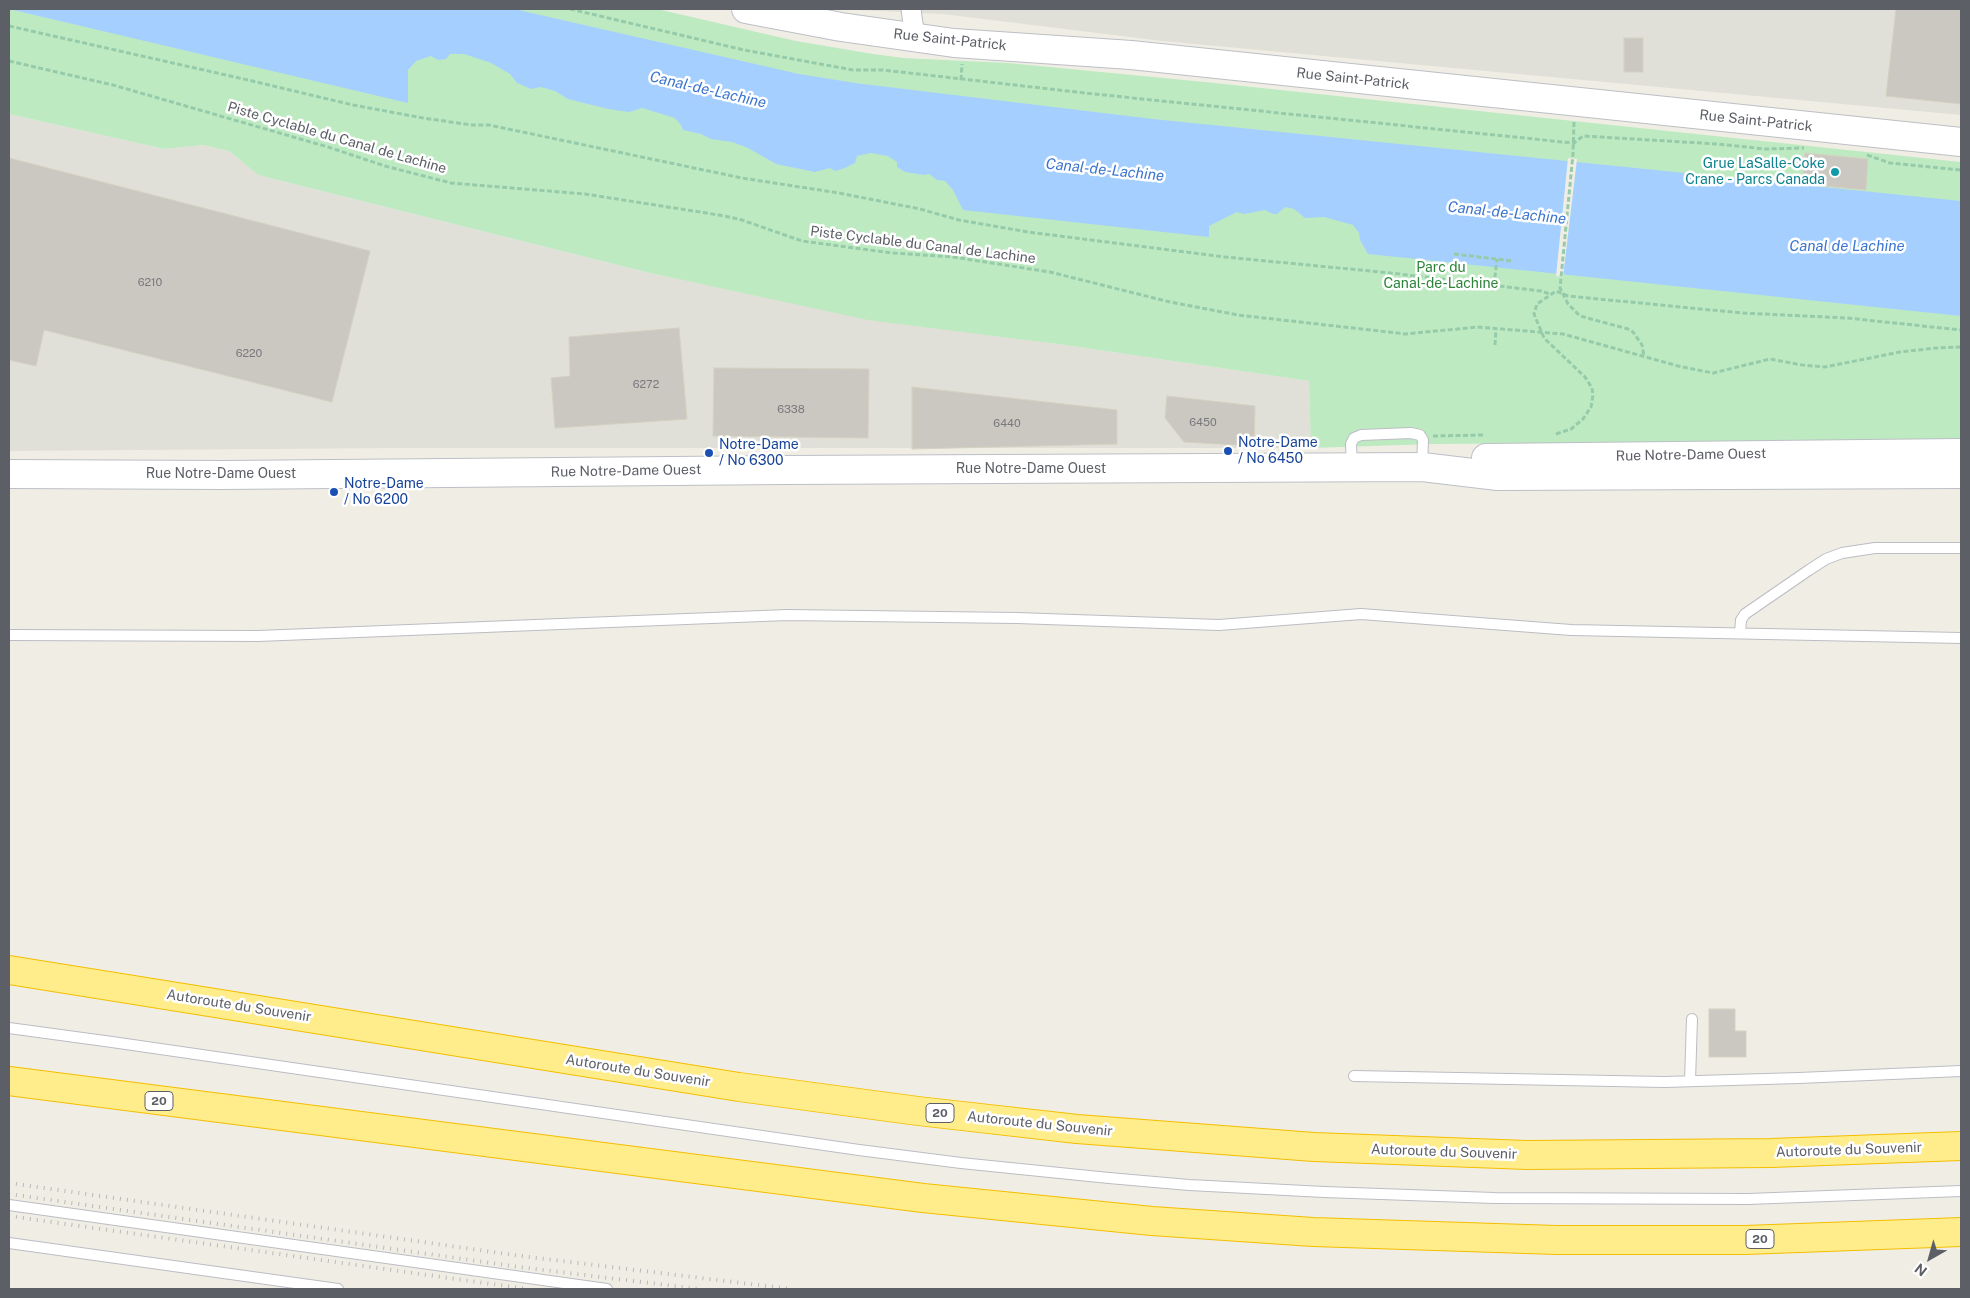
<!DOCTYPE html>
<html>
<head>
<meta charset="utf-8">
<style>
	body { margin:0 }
	#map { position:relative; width:1970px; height:1298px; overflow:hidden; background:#f0eee4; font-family:"Public Sans",sans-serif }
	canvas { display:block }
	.frame { position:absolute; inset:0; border:10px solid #5c5f66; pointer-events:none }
	.north { position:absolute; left:1905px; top:1233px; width:50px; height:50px; -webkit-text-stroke:4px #fff; paint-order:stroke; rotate:218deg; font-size:14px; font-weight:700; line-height:20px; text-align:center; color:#5c5f66 }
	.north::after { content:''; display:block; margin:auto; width:18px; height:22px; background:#5c5f66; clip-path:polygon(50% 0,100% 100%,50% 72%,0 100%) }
</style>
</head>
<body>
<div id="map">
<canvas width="1970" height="1298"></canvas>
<div class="frame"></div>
<div class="north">N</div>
</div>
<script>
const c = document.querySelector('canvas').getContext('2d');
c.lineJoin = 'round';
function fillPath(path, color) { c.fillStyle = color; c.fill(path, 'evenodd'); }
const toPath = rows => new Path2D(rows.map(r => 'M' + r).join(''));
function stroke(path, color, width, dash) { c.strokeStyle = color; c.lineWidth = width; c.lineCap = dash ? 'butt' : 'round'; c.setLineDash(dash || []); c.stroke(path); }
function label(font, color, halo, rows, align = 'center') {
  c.font = font + ' "Public Sans",sans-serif'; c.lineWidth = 5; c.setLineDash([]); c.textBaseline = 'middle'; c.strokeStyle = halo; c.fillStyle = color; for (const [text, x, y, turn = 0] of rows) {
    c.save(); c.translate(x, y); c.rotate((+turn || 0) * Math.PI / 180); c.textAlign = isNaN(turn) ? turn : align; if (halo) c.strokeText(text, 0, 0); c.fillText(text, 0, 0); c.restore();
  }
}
fillPath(toPath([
	[835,9,1961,9,1961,115,1162,41,943,14],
	[9,114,164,149,203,145,229,151,258,175,650,273,868,319,1065,345,1309,381,1311,448,399,448,9,451]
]), '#e0e0d8');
fillPath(toPath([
	[9,9,657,9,796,41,873,54,904,58,1008,63,1205,82,1961,162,1961,441,1435,444,1311,448,1309,381,1065,345,868,320,650,273,258,175,229,151,203,145,164,149,9,114]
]), '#beeac2');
fillPath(toPath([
	[9,9,514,9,799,74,855,83,1153,119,1961,201,1961,316,1368,254,1360,240,1359,233,1353,225,1324,217,1305,218,1294,209,1285,207,1277,214,1273,214,1265,210,1244,214,1237,212,1209,226,1209,237,963,210,953,190,945,181,937,180,929,174,924,175,905,172,897,167,897,162,888,156,871,153,857,156,855,163,845,168,835,171,830,168,815,172,776,164,748,148,732,142,711,139,701,134,683,130,681,125,675,118,642,108,629,112,608,109,568,99,555,91,541,87,531,89,517,83,510,74,491,63,464,54,450,54,446,59,438,60,431,56,416,61,408,70,408,103]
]), '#a5cfff');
fillPath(toPath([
	[1568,158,1577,159,1563,277,1556,276]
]), '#f0eee4');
const building = toPath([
	[1896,9,1961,9,1961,104,1886,96,1896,9],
	[1624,38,1643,38,1643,72,1624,72,1624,38],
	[1805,153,1868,159,1866,190,1802,184,1805,153],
	[9,158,370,251,332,402,44,330,36,366,9,360,9,158],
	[679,328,687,419,555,428,551,378,570,376,569,337,679,328],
	[714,368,869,369,868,438,713,436,714,368],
	[912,387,1117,410,1117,444,912,449,912,387],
	[1167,396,1255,406,1254,446,1184,442,1165,418,1167,396],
	[1709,1009,1735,1009,1735,1031,1746,1031,1746,1057,1709,1057,1709,1009]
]);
fillPath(building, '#cbc8c1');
stroke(building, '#d5d1c1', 1);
const service = toPath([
	[1352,467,1351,444,1354,438,1361,435,1411,433,1420,435,1423,440,1422,466],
	[1740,633,1741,620,1745,614,1809,570,1826,559,1842,553,1875,548,1961,548],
	[9,635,258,636,787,615,1017,618,1219,625,1361,614,1571,630,1961,638],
	[9,1028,112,1042,859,1150,961,1163,1109,1178,1189,1185,1324,1192,1494,1198,1748,1199,1961,1191],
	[1354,1076,1664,1082,1799,1078,1961,1071],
	[1690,1081,1692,1019],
	[9,1205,607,1289],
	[9,1243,338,1289]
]);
const minor = toPath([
	[911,9,915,38]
]);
const secondary = toPath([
	[746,9,841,27,954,43,1131,55,1961,142],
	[1486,458,1961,453],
	[9,474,223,475,784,470,1422,467,1498,476,1961,474]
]);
const motorway = toPath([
	[9,970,739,1087,918,1111,1077,1129,1314,1147,1527,1155,1771,1153,1961,1146],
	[9,1081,923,1198,1152,1221,1313,1232,1557,1240,1745,1240,1961,1232]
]);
stroke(service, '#bbbdc4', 12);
stroke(minor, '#bbbdc4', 21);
stroke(secondary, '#bcbfc6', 30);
stroke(motorway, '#f4be00', 30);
stroke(toPath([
	[570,9,744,50,853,70,883,70,1094,94,1563,142,1574,143,1583,136,1717,144,1765,149,1804,148],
	[9,26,248,80,353,105,423,118,472,125,489,125,742,178,839,193,920,209,959,220,1028,232,1225,257,1391,273,1541,291,1550,294],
	[9,61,113,85,328,147,385,166,451,183,585,194,719,215,739,219,802,241,892,253,953,257,1050,272,1170,302,1238,315,1406,334,1477,327,1563,334,1678,366,1713,373,1770,359,1802,365,1825,367,1900,352,1936,348,1961,347],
	[961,80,962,64],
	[1574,122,1573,154,1560,288,1568,304,1580,316,1628,329,1633,332,1642,345,1644,356],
	[1867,155,1890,163,1961,170],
	[1454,254,1513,261],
	[1494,285,1497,259],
	[1495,345,1496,328],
	[1556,434,1571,429,1583,419,1591,407,1593,395,1592,388,1585,377,1544,338,1534,314,1537,304,1556,291,1568,296,1742,313,1847,318,1961,330],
	[1433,436,1484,435]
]), '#96cbaa', 3, [5, 2.5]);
stroke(service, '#fff', 10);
stroke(minor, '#fff', 19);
stroke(secondary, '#fff', 28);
stroke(motorway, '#ffed8c', 28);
stroke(toPath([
	[9,1183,521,1256,791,1289],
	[9,1194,519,1267,699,1289],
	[9,1216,527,1289]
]), '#b7b8b9', 4, [1, 6]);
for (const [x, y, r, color] of [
	[1835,172,5,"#0f9aa8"],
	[1228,451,5,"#1a4fb4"],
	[709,453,5,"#1a4fb4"],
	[334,492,5,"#1a4fb4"]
]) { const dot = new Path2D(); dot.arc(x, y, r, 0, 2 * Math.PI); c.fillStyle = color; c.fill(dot); stroke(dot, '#fff', 2); }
label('11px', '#78797d', null, [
	["6210",150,283],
	["6220",249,354],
	["6272",646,385],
	["6338",791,410],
	["6450",1203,423],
	["6440",1007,424]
]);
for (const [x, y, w] of [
	[159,1101,28],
	[940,1113,28],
	[1760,1239,28]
]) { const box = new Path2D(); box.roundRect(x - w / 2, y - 9.5, w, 19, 4); c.fillStyle = '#fff'; c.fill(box); stroke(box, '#5c5f66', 1); }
label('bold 12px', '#5c5f66', null, [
	["20",159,1101],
	["20",940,1113],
	["20",1760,1239]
]);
label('14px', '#5c5f66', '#fff', [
	["Rue Saint-Patrick",950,40,6],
	["Rue Saint-Patrick",1353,79,6],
	["Rue Saint-Patrick",1756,121,6],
	["Piste Cyclable du Canal de Lachine",337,138,16],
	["Piste Cyclable du Canal de Lachine",923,245,7],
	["Rue Notre-Dame Ouest",1691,455,-1],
	["Rue Notre-Dame Ouest",1031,469],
	["Rue Notre-Dame Ouest",626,471,-1],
	["Rue Notre-Dame Ouest",221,474],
	["Autoroute du Souvenir",239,1006,9],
	["Autoroute du Souvenir",638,1071,9],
	["Autoroute du Souvenir",1040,1124,6],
	["Autoroute du Souvenir",1849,1150,-2],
	["Autoroute du Souvenir",1444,1152,2]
]);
label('14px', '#0d838f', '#fff', [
	["Grue LaSalle-Coke",1825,164],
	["Crane - Parcs Canada",1825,180]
], 'right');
label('14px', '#2c8439', '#fff', [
	["Parc du",1441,268],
	["Canal-de-Lachine",1441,284]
]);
label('14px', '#164399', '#fff', [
	["Notre-Dame",1238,443],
	["/ No 6450",1238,459],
	["Notre-Dame",719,445],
	["/ No 6300",719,461],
	["Notre-Dame",344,484],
	["/ No 6200",344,500]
], 'left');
label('italic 15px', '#3b75cf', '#fff', [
	["Canal-de-Lachine",708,90,13],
	["Canal-de-Lachine",1105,170,6],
	["Canal-de-Lachine",1507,213,6],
	["Canal de Lachine",1847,246]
]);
</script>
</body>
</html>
